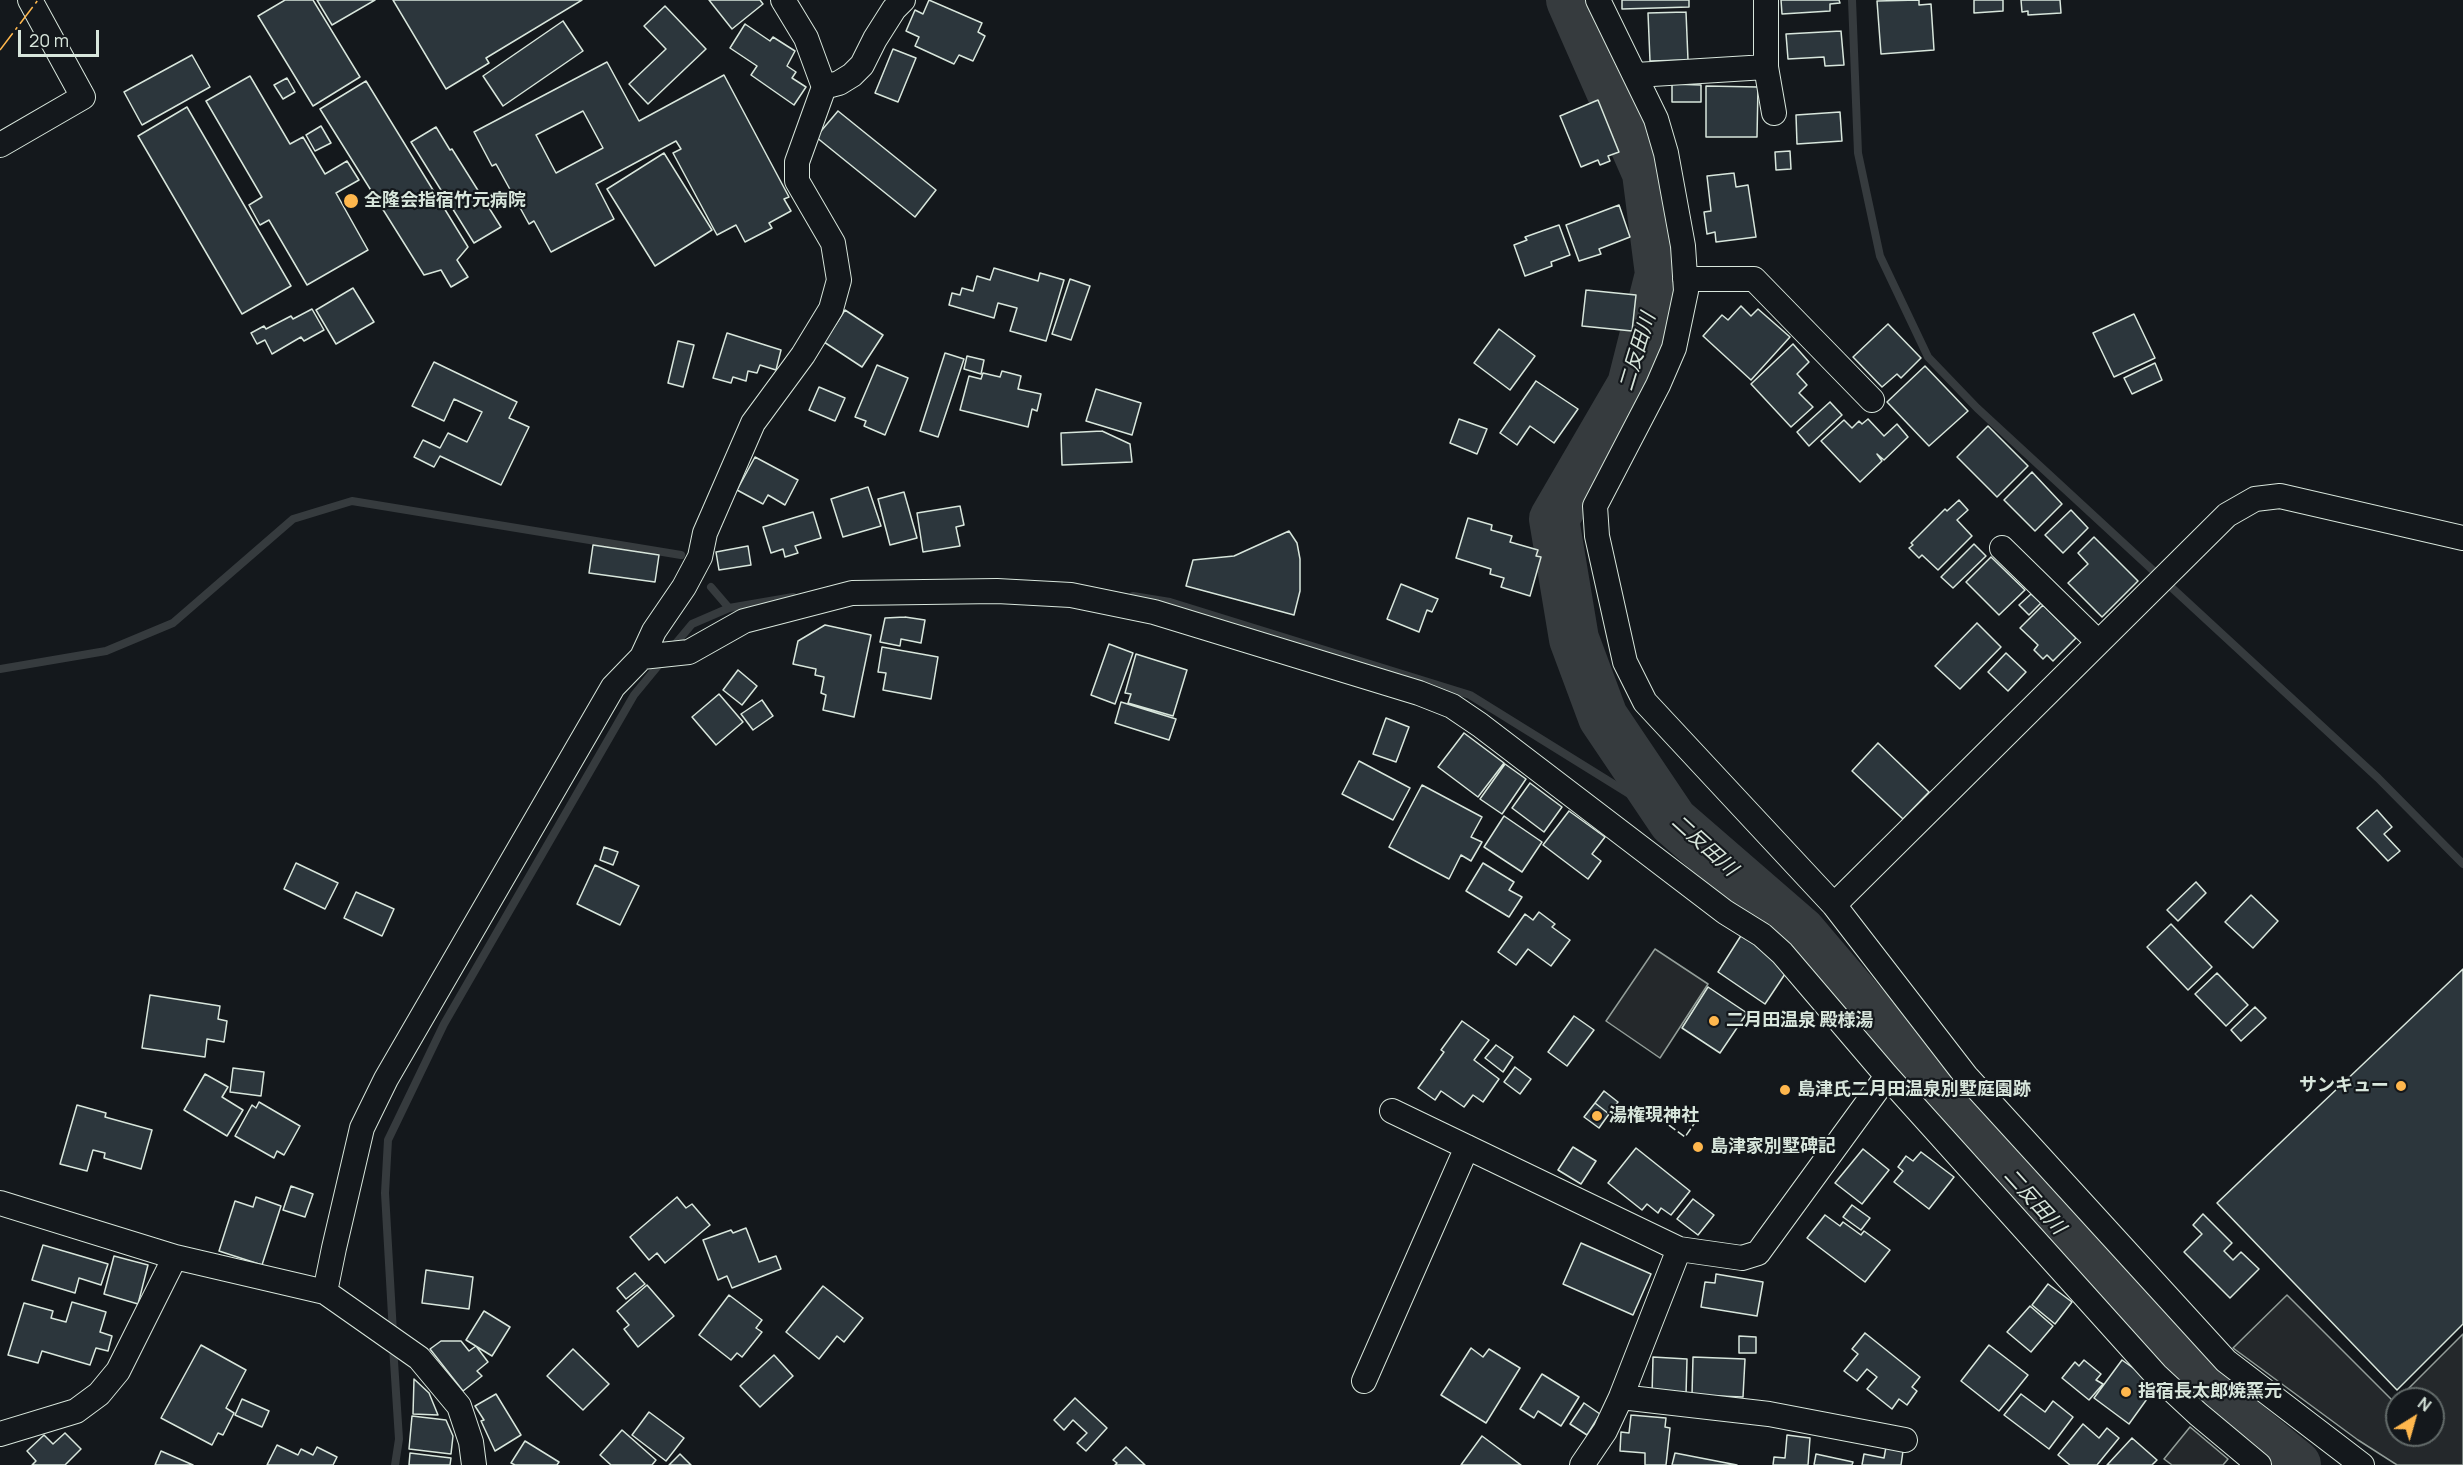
<!DOCTYPE html>
<html>
<head>
<meta charset="utf-8">
<style>
	body { margin:0 }
	#map { position:relative; width:2463px; height:1465px; overflow:hidden; background:#14181c; font-family:Manrope,sans-serif }
	canvas { display:block }
	.north { position:absolute; left:2385px; top:1387px; width:60px; height:60px; box-sizing:border-box; background:#14181c; border:2px solid #626a69; border-radius:50%; rotate:37deg; font-size:16px; font-weight:700; line-height:24px; text-align:center; color:#d8e6dc }
	.north::after { content:''; display:block; margin:auto; width:21px; height:27px; background:#ffb74d; clip-path:polygon(50% 0,100% 100%,50% 72%,0 100%) }
	.scale { position:absolute; left:18px; top:30px; width:81px; height:27px; box-sizing:border-box; border:3px solid #d8e6dc; border-top:0; padding-left:8px; font-size:18px; line-height:21px; white-space:nowrap; color:#d8e6dc; -webkit-text-stroke:4px #14181c; paint-order:stroke }
</style>
</head>
<body>
<div id="map">
<canvas width="2463" height="1465"></canvas>
<div class="north">N</div>
<div class="scale">20 m</div>
</div>
<script>
const c = document.querySelector('canvas').getContext('2d');
c.lineJoin = 'round';
function fillPath(path, color) { c.fillStyle = color; c.fill(path, 'evenodd'); }
const toPath = rows => new Path2D(rows.map(r => 'M' + r).join(''));
function stroke(path, color, width, dash) { c.strokeStyle = color; c.lineWidth = width; c.lineCap = dash ? 'butt' : 'round'; c.setLineDash(dash || []); c.stroke(path); }
function label(font, color, halo, rows, align = 'center') {
  c.font = font + ' Manrope,"Noto Sans JP",sans-serif'; c.lineWidth = 4.5; c.setLineDash([]); c.textBaseline = 'middle'; c.strokeStyle = halo; c.fillStyle = color; for (const [text, x, y, turn = 0] of rows) {
    c.save(); c.translate(x, y); c.rotate((+turn || 0) * Math.PI / 180); c.textAlign = isNaN(turn) ? turn : align; if (halo) c.strokeText(text, 0, 0); c.fillText(text, 0, 0); c.restore();
  }
}
const parking = toPath([
	[1655,949,1708,984,1660,1058,1606,1021,1655,949],
	[2287,1295,2394,1402,2397,1400,2397,1435,2433,1435,2433,1399,2398,1399,2463,1334,2463,1465,2397,1465,2358,1440,2233,1348,2287,1295],
	[2190,1427,2228,1459,2223,1465,2172,1465,2164,1459,2190,1427]
]);
fillPath(parking, '#24282b');
stroke(parking, '#939e99', 1.5);
stroke(toPath([
	[1852,0,1858,153,1880,256,1928,357,1977,408,2378,778,2463,864],
	[711,587,729,608,793,597],
	[1133,596,1170,602,1470,695,1673,821],
	[672,648,692,624,729,608],
	[0,669,106,651,173,623,293,519,352,501,681,555],
	[393,1333,385,1193,388,1140,444,1024,634,695,662,661],
	[393,1346,399,1439,395,1465]
]), '#363b3e', 8);
stroke(toPath([
	[1571,0,1647,173,1660,274,1632,385,1554,519,1574,639,1603,717,1673,821,1801,932,1975,1137,2195,1383,2296,1465]
]), '#363b3e', 50);
const building = toPath([
	[285,0,313,0,360,77,313,106,258,16,285,0],
	[317,0,375,0,332,25,317,0],
	[393,0,582,0,486,58,489,63,446,89,393,0],
	[709,0,760,0,763,4,732,29,709,0],
	[929,0,982,23,978,32,985,36,973,61,959,55,954,64,915,46,919,37,906,31,915,10,923,14,929,0],
	[1622,0,1689,0,1689,7,1622,9,1622,0],
	[1781,0,1839,0,1840,3,1830,4,1830,11,1782,14,1781,0],
	[1919,0,1919,5,1931,4,1934,50,1881,54,1877,1,1919,0],
	[1974,0,2003,0,2003,11,1974,13,1974,0],
	[2021,0,2060,0,2061,13,2028,15,2028,11,2022,12,2021,0],
	[665,6,706,49,648,104,629,84,666,49,644,26,665,6],
	[1686,12,1688,60,1650,61,1648,13,1686,12],
	[563,21,583,51,503,106,483,76,563,21],
	[745,24,770,41,773,37,795,51,787,66,796,72,792,78,806,87,794,105,751,75,757,66,730,48,745,24],
	[1841,31,1844,65,1825,66,1824,57,1788,59,1786,34,1841,31],
	[893,49,916,58,898,102,875,93,893,49],
	[192,55,210,87,142,125,124,92,192,55],
	[607,62,639,121,724,75,789,197,784,199,791,211,769,223,772,228,745,242,736,225,717,235,673,153,681,149,676,141,596,184,614,219,551,252,534,221,529,224,496,164,492,166,474,132,607,62],
	[583,111,603,148,556,173,536,135,583,111],
	[250,76,290,144,303,137,325,174,347,161,359,180,336,193,368,250,307,285,269,220,260,225,249,205,262,197,206,101,250,76],
	[287,78,295,92,283,99,274,85,287,78],
	[366,81,468,247,457,260,468,277,451,287,441,270,424,275,320,109,366,81],
	[1672,84,1701,85,1701,102,1672,102,1672,84],
	[1706,86,1758,87,1757,137,1706,137,1706,86],
	[1598,100,1619,152,1608,156,1610,161,1600,165,1598,160,1581,167,1560,116,1598,100],
	[187,107,291,286,242,314,138,136,187,107],
	[838,111,936,190,915,217,816,137,838,111],
	[1840,112,1842,141,1797,144,1796,115,1840,112],
	[321,126,331,143,315,151,306,135,321,126],
	[436,127,450,150,452,149,501,227,474,243,411,142,436,127],
	[1790,151,1791,169,1776,170,1775,152,1790,151],
	[664,153,712,230,655,266,607,189,664,153],
	[1734,173,1736,187,1748,185,1756,237,1716,242,1715,232,1707,234,1704,212,1711,211,1707,176,1734,173],
	[1619,205,1630,237,1599,249,1601,254,1579,261,1566,225,1619,205],
	[1559,225,1570,255,1551,262,1552,266,1525,276,1514,245,1527,240,1525,237,1559,225],
	[994,268,1038,281,1040,273,1064,280,1046,341,1010,331,1017,308,998,303,994,318,949,305,952,293,960,295,962,288,973,291,977,276,990,280,994,268],
	[1070,279,1090,286,1071,340,1052,334,1070,279],
	[353,288,374,322,336,344,316,310,353,288],
	[1586,290,1636,295,1632,331,1582,326,1586,290],
	[1741,306,1751,316,1758,309,1790,337,1751,380,1703,336,1722,315,1728,320,1741,306],
	[312,309,324,330,304,341,301,337,272,354,265,340,257,344,251,333,264,326,266,329,291,316,293,319,312,309],
	[845,310,883,335,862,367,824,342,845,310],
	[2134,314,2155,358,2114,377,2093,333,2134,314],
	[1888,324,1921,358,1901,378,1897,374,1882,387,1853,357,1888,324],
	[1499,329,1535,356,1510,390,1474,363,1499,329],
	[727,333,781,350,776,370,760,365,757,373,748,371,746,381,733,377,731,383,713,378,727,333],
	[678,341,694,345,683,387,668,383,678,341],
	[1793,344,1809,362,1797,374,1807,385,1799,393,1813,407,1791,427,1751,384,1793,344],
	[945,353,964,359,938,437,920,431,945,353],
	[967,356,984,360,981,374,964,369,967,356],
	[434,362,517,402,509,418,529,427,501,485,440,456,434,467,414,457,423,440,440,448,448,433,467,442,482,412,454,399,444,421,412,406,434,362],
	[2155,363,2162,380,2132,394,2124,378,2155,363],
	[877,365,908,378,885,435,864,426,866,421,855,417,877,365],
	[1925,366,1968,411,1929,446,1887,402,1925,366],
	[1002,371,1021,376,1018,389,1041,394,1037,411,1032,409,1028,427,960,410,969,376,981,379,983,373,1000,377,1002,371],
	[1536,381,1578,409,1554,443,1530,426,1517,445,1500,433,1536,381],
	[819,387,845,398,835,421,809,410,819,387],
	[1096,389,1141,403,1132,435,1086,421,1096,389],
	[1830,402,1842,415,1809,446,1797,432,1830,402],
	[1459,419,1487,429,1477,454,1450,443,1459,419],
	[1868,419,1884,436,1897,424,1908,437,1884,460,1877,454,1882,461,1860,482,1821,441,1844,420,1852,428,1859,421,1862,424,1868,419],
	[1988,426,2028,466,1997,497,1957,457,1988,426],
	[1102,431,1130,444,1132,462,1062,465,1061,433,1102,431],
	[755,457,798,480,785,505,768,495,763,504,737,490,755,457],
	[2032,472,2062,504,2035,531,2004,500,2032,472],
	[868,487,881,526,843,537,831,499,868,487],
	[904,492,917,538,890,545,878,499,904,492],
	[1959,500,1968,510,1957,520,1972,536,1938,570,1922,555,1919,558,1909,548,1913,545,1911,543,1945,509,1947,511,1959,500],
	[960,506,964,525,956,527,960,546,923,552,917,513,960,506],
	[2071,510,2088,528,2063,553,2045,535,2071,510],
	[813,512,821,538,795,546,798,553,785,557,783,549,771,553,763,527,813,512],
	[1468,518,1492,525,1491,530,1512,536,1510,542,1538,550,1536,556,1541,557,1530,596,1501,587,1504,578,1490,574,1491,569,1456,558,1468,518],
	[1289,531,1297,543,1300,559,1300,591,1294,615,1186,586,1193,560,1234,556,1289,531],
	[2094,537,2138,581,2102,617,2068,583,2088,564,2078,553,2094,537],
	[1974,544,1986,556,1953,588,1941,577,1974,544],
	[593,545,659,555,655,582,589,573,593,545],
	[748,546,751,565,719,570,716,552,748,546],
	[1991,557,2025,590,1999,615,1966,582,1991,557],
	[1401,584,1438,599,1432,612,1427,610,1419,632,1387,619,1401,584],
	[2031,594,2041,603,2029,615,2019,605,2031,594],
	[2043,605,2076,638,2053,661,2047,655,2043,659,2034,650,2038,645,2020,628,2043,605],
	[905,617,925,620,921,643,901,639,900,646,880,642,885,618,905,617],
	[1977,623,2001,647,1960,689,1935,666,1977,623],
	[825,625,871,635,854,717,823,710,826,695,821,693,824,677,815,675,816,669,793,664,798,641,825,625],
	[1109,644,1133,653,1115,704,1091,695,1109,644],
	[882,647,938,657,931,699,883,690,886,673,878,672,882,647],
	[2006,653,2026,672,2008,691,1988,672,2006,653],
	[1136,654,1187,670,1173,716,1128,703,1131,694,1125,693,1136,654],
	[738,670,757,686,742,705,723,690,738,670],
	[719,694,743,722,716,745,692,717,719,694],
	[762,700,773,716,753,730,741,714,762,700],
	[1121,702,1176,719,1169,740,1115,723,1121,702],
	[1386,718,1409,727,1396,762,1373,754,1386,718],
	[1464,733,1504,763,1478,797,1438,767,1464,733],
	[1878,743,1929,792,1903,819,1852,771,1878,743],
	[1359,761,1410,788,1393,820,1342,794,1359,761],
	[1505,764,1526,779,1502,814,1480,799,1505,764],
	[1530,783,1562,807,1544,832,1512,808,1530,783],
	[1422,785,1482,817,1471,837,1482,842,1471,861,1461,855,1449,879,1389,847,1422,785],
	[2377,810,2392,827,2384,834,2400,851,2388,861,2357,828,2377,810],
	[1569,811,1605,837,1592,854,1601,861,1588,879,1543,845,1569,811],
	[1504,816,1542,842,1522,872,1484,847,1504,816],
	[604,847,618,852,613,865,600,860,604,847],
	[296,863,338,883,325,909,284,889,296,863],
	[1483,863,1514,882,1509,890,1522,897,1509,917,1466,891,1483,863],
	[595,865,639,886,620,925,577,904,595,865],
	[2196,882,2206,893,2178,921,2167,910,2196,882],
	[356,892,394,909,382,936,344,918,356,892],
	[2251,895,2278,921,2253,948,2225,922,2251,895],
	[1539,912,1555,924,1552,927,1570,940,1551,966,1528,949,1516,965,1498,952,1525,914,1533,920,1539,912],
	[2171,924,2212,967,2188,990,2147,947,2171,924],
	[1742,934,1789,968,1765,1004,1718,972,1742,934],
	[2463,969,2463,1324,2397,1390,2217,1203,2463,969],
	[2217,973,2248,1005,2226,1026,2195,994,2217,973],
	[1708,987,1747,1013,1720,1053,1682,1028,1708,987],
	[150,995,220,1006,218,1019,227,1021,224,1042,207,1039,205,1057,142,1048,150,995],
	[2255,1007,2266,1018,2241,1041,2231,1030,2255,1007],
	[1574,1016,1594,1030,1567,1066,1548,1052,1574,1016],
	[1462,1021,1489,1040,1474,1060,1499,1079,1483,1102,1473,1095,1464,1107,1441,1091,1435,1100,1418,1088,1444,1052,1441,1050,1462,1021],
	[1496,1045,1513,1057,1503,1072,1485,1058,1496,1045],
	[1515,1067,1531,1079,1520,1094,1504,1082,1515,1067],
	[233,1068,264,1072,261,1096,230,1092,233,1068],
	[205,1074,228,1087,222,1097,243,1110,227,1136,184,1110,205,1074],
	[1604,1091,1618,1102,1609,1114,1595,1103,1604,1091],
	[259,1102,300,1126,284,1155,277,1151,274,1158,235,1136,252,1105,256,1108,259,1102],
	[1595,1103,1609,1114,1599,1128,1584,1117,1595,1103],
	[77,1105,106,1113,105,1117,152,1130,141,1169,104,1158,105,1153,93,1150,87,1171,60,1164,77,1105],
	[1573,1147,1596,1161,1581,1184,1558,1170,1573,1147],
	[1636,1148,1690,1191,1671,1215,1661,1208,1658,1213,1647,1204,1642,1210,1608,1183,1636,1148],
	[1863,1149,1889,1170,1862,1204,1835,1183,1863,1149],
	[1921,1152,1954,1177,1929,1209,1894,1182,1903,1171,1898,1167,1906,1156,1913,1161,1921,1152],
	[291,1186,313,1194,305,1217,283,1210,291,1186],
	[256,1197,281,1206,262,1265,219,1251,235,1201,253,1207,256,1197],
	[677,1197,686,1208,692,1204,710,1225,665,1263,657,1253,649,1260,630,1237,677,1197],
	[1693,1199,1714,1215,1698,1235,1677,1219,1693,1199],
	[1852,1205,1870,1218,1861,1230,1843,1217,1852,1205],
	[2203,1214,2232,1243,2224,1251,2233,1260,2241,1252,2259,1269,2230,1298,2184,1252,2202,1234,2193,1225,2203,1214],
	[1825,1215,1840,1226,1843,1222,1861,1235,1864,1231,1890,1250,1865,1282,1807,1238,1825,1215],
	[746,1228,759,1262,776,1256,781,1269,732,1288,727,1276,718,1280,703,1240,731,1230,733,1233,746,1228],
	[1581,1243,1651,1274,1633,1315,1563,1284,1581,1243],
	[43,1245,108,1264,101,1285,79,1278,75,1293,32,1280,43,1245],
	[114,1256,148,1265,138,1304,104,1294,114,1256],
	[426,1270,473,1277,469,1309,422,1303,426,1270],
	[635,1273,645,1284,626,1299,617,1288,635,1273],
	[1716,1274,1763,1282,1757,1316,1701,1307,1705,1282,1715,1283,1716,1274],
	[2048,1284,2072,1302,2055,1324,2032,1305,2048,1284],
	[647,1285,674,1316,638,1347,624,1329,629,1325,617,1311,647,1285],
	[823,1286,863,1318,844,1342,837,1336,819,1359,786,1332,823,1286],
	[729,1295,762,1320,756,1328,762,1332,742,1357,737,1353,731,1360,699,1335,729,1295],
	[72,1302,106,1312,100,1332,112,1336,108,1351,96,1348,90,1365,42,1351,38,1363,8,1355,24,1303,53,1311,51,1318,66,1322,72,1302],
	[2030,1306,2053,1326,2031,1352,2007,1332,2030,1306],
	[484,1311,510,1327,492,1356,466,1340,484,1311],
	[1865,1333,1920,1377,1912,1387,1917,1391,1907,1405,1899,1399,1892,1409,1867,1389,1877,1377,1867,1369,1857,1381,1844,1371,1858,1354,1852,1349,1865,1333],
	[1739,1336,1756,1337,1756,1353,1739,1353,1739,1336],
	[441,1341,461,1341,469,1351,476,1346,488,1362,477,1371,482,1376,463,1391,430,1349,441,1341],
	[201,1345,246,1370,226,1408,234,1413,223,1435,218,1433,212,1445,161,1418,201,1345],
	[1989,1345,2028,1375,1999,1411,1961,1381,1989,1345],
	[1471,1348,1483,1357,1489,1349,1520,1368,1486,1423,1441,1395,1471,1348],
	[573,1349,609,1384,583,1410,547,1376,573,1349],
	[774,1355,793,1376,760,1407,740,1386,774,1355],
	[1653,1357,1687,1359,1686,1395,1652,1394,1653,1357],
	[1693,1357,1745,1359,1743,1397,1692,1395,1693,1357],
	[2084,1360,2101,1374,2096,1380,2103,1384,2089,1400,2062,1378,2075,1362,2079,1366,2084,1360],
	[2122,1360,2157,1385,2129,1424,2094,1398,2122,1360],
	[1542,1374,1579,1397,1561,1426,1538,1411,1534,1418,1520,1409,1542,1374],
	[414,1379,429,1393,438,1415,413,1414,414,1379],
	[496,1394,521,1435,495,1451,481,1421,484,1420,475,1406,496,1394],
	[2021,1394,2045,1412,2053,1401,2073,1417,2049,1449,2004,1415,2021,1394],
	[1075,1398,1107,1428,1086,1451,1077,1443,1087,1433,1073,1420,1064,1430,1054,1420,1075,1398],
	[242,1399,269,1411,262,1427,235,1415,242,1399],
	[1584,1403,1600,1414,1587,1435,1570,1424,1584,1403],
	[649,1412,684,1438,666,1461,632,1435,649,1412],
	[1631,1415,1666,1418,1665,1427,1670,1428,1666,1465,1645,1465,1645,1453,1620,1451,1621,1432,1629,1433,1631,1415],
	[412,1416,446,1420,453,1436,451,1454,409,1449,412,1416],
	[2083,1424,2099,1438,2107,1428,2119,1438,2097,1465,2070,1465,2058,1455,2083,1424],
	[622,1430,656,1460,652,1465,611,1465,600,1455,622,1430],
	[65,1433,81,1449,65,1465,32,1465,36,1461,27,1451,44,1435,53,1444,65,1433],
	[1787,1435,1810,1438,1808,1465,1773,1465,1774,1457,1785,1458,1787,1435],
	[1482,1436,1521,1465,1461,1465,1482,1436],
	[2132,1438,2157,1460,2152,1465,2107,1465,2132,1438],
	[525,1441,559,1462,557,1465,515,1465,511,1463,525,1441],
	[277,1445,298,1455,301,1449,313,1455,317,1447,337,1457,333,1465,267,1465,277,1445],
	[1126,1447,1145,1465,1115,1465,1117,1463,1113,1460,1126,1447],
	[1886,1447,1903,1451,1901,1465,1862,1465,1864,1454,1884,1458,1886,1447],
	[161,1451,193,1465,155,1465,161,1451],
	[410,1453,451,1458,450,1465,409,1465,410,1453],
	[1675,1453,1737,1465,1672,1465,1675,1453],
	[680,1454,691,1465,669,1465,680,1454],
	[1816,1454,1853,1462,1852,1465,1814,1465,1816,1454]
]);
fillPath(building, '#2c363c');
stroke(building, '#d8e6dc', 1.5);
const street = toPath([
	[1598,0,1656,119,1666,153,1683,246,1686,291,1674,348,1658,385,1595,506,1597,536,1625,662,1645,702,1834,905,1966,1076,2226,1361,2362,1465],
	[1766,67,1766,0],
	[1636,75,1766,67,1774,113],
	[824,87,839,83,852,75,862,65,875,39,894,9,903,0],
	[0,145,83,97,30,0],
	[1685,279,1754,279,1872,400],
	[2002,548,2098,642],
	[642,657,689,652,744,621,852,593,997,591,1071,595,1154,612,1419,693,1452,706,1480,725,1725,912,1762,935,1782,953,1887,1076,2156,1375,2198,1414,2259,1465],
	[1834,905,2227,515,2255,499,2280,496,2463,538],
	[1392,1111,1679,1249],
	[0,1203,175,1257,325,1292],
	[1364,1381,1467,1147],
	[1621,1397,1769,1414,1905,1440],
	[0,1434,76,1411,99,1394,118,1371,175,1257],
	[474,1465,471,1442,459,1406,419,1358,325,1292,334,1248,362,1128,386,1079,613,687,642,657,654,631,684,587,700,557,705,533,753,423,803,355,831,309,839,280,833,243,797,181,797,162,824,87,806,38,783,0],
	[1582,1465,1605,1431,1621,1397,1679,1249,1742,1258,1758,1253,1887,1076]
]);
stroke(street, '#d8e6dc', 26);
stroke(street, '#14181c', 24);
stroke(toPath([
	[1677,1107,1696,1121,1685,1137,1666,1123,1677,1107]
]), '#d8e6dc', 1.5, [8, 3]);
stroke(toPath([
	[0,50,38,0]
]), '#ffb74d', 1.5, [21, 4.5, 3, 4.5]);
for (const [x, y, r, color] of [
	[351,201,8,"#ffb74d"],
	[1714,1021,6,"#ffb74d"],
	[2401,1086,6,"#ffb74d"],
	[1785,1090,6,"#ffb74d"],
	[1597,1116,6,"#ffb74d"],
	[1698,1147,6,"#ffb74d"],
	[2126,1392,6,"#ffb74d"]
]) { const dot = new Path2D(); dot.arc(x, y, r, 0, 2 * Math.PI); c.fillStyle = color; c.fill(dot); stroke(dot, '#14181c', 2); }
label('bold 18px', '#d8e6dc', '#14181c', [
	["全隆会指宿竹元病院",364,201],
	["二月田温泉 殿様湯",1726,1021],
	["サンキュー",2389,1086,"right"],
	["島津氏二月田温泉別墅庭園跡",1797,1090],
	["湯権現神社",1609,1116],
	["島津家別墅碑記",1710,1147],
	["指宿長太郎焼窯元",2138,1392]
], 'left');
label('italic 20px', '#d8e6dc', '#14181c', [
	["二反田川",1638,352,-73],
	["二反田川",1704,846,42],
	["二反田川",2034,1202,48]
]);
</script>
</body>
</html>
